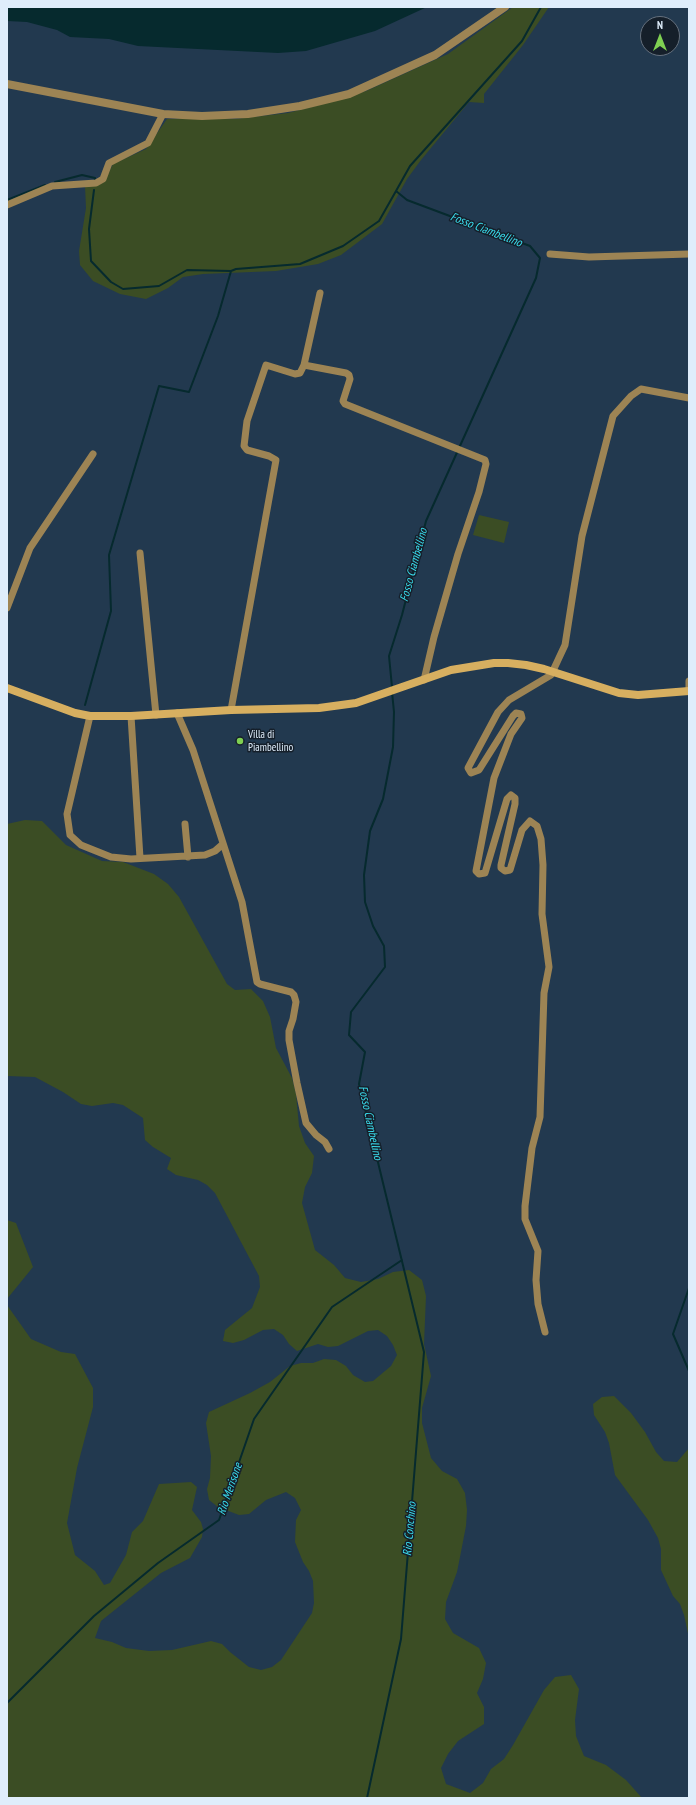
<!DOCTYPE html>
<html>
<head>
<meta charset="utf-8">
<style>
	body { margin:0 }
	#map { position:relative; width:696px; height:1805px; overflow:hidden; background:#22394f; font-family:"PT Sans Narrow",sans-serif }
	canvas { display:block }
	.frame { position:absolute; inset:0; border:8px solid #dfedfb; pointer-events:none }
	.north { position:absolute; left:640px; top:16px; width:40px; height:40px; box-sizing:border-box; background:#151f2a; border:1px solid #66717e; border-radius:50%; rotate:0deg; font-size:11px; font-weight:700; line-height:16px; text-align:center; color:#dfedfb }
	.north::after { content:''; display:block; margin:auto; width:14px; height:18px; background:#7fd052; clip-path:polygon(50% 0,100% 100%,50% 72%,0 100%) }
</style>
</head>
<body>
<div id="map">
<canvas width="696" height="1805"></canvas>
<div class="frame"></div>
<div class="north">N</div>
</div>
<script>
const c = document.querySelector('canvas').getContext('2d');
c.lineJoin = 'round';
function fillPath(path, color) { c.fillStyle = color; c.fill(path, 'evenodd'); }
const toPath = rows => new Path2D(rows.map(r => 'M' + r).join(''));
function stroke(path, color, width, dash) { c.strokeStyle = color; c.lineWidth = width; c.lineCap = dash ? 'butt' : 'round'; c.setLineDash(dash || []); c.stroke(path); }
function label(font, color, halo, rows, align = 'center') {
  c.font = font + ' "PT Sans Narrow",sans-serif'; c.lineWidth = 3; c.setLineDash([]); c.textBaseline = 'middle'; c.strokeStyle = halo; c.fillStyle = color; for (const [text, x, y, turn = 0] of rows) {
    c.save(); c.translate(x, y); c.rotate((+turn || 0) * Math.PI / 180); c.textAlign = isNaN(turn) ? turn : align; if (halo) c.strokeText(text, 0, 0); c.fillText(text, 0, 0); c.restore();
  }
}
fillPath(toPath([
	[513,7,549,7,523,45,484,94,484,103,469,102,421,160,407,179,382,224,341,255,318,264,276,271,203,274,183,277,168,288,146,299,120,294,93,281,80,265,79,251,86,208,85,186,99,185,104,182,113,164,146,149,167,119,235,119,288,113,342,99,366,91,448,54],
	[479,515,509,522,504,543,473,535],
	[25,820,42,821,66,845,102,861,123,862,154,874,168,884,179,897,227,984,235,990,251,989,263,1001,270,1017,276,1048,292,1078,296,1094,299,1126,305,1143,314,1156,312,1173,305,1187,302,1203,315,1250,334,1265,345,1278,361,1282,378,1279,393,1272,409,1270,422,1280,426,1296,424,1344,431,1376,422,1408,422,1423,431,1458,442,1471,457,1479,465,1493,467,1510,466,1526,460,1557,457,1572,446,1602,445,1619,453,1633,479,1648,486,1663,483,1679,477,1693,484,1707,484,1724,458,1741,448,1754,441,1768,446,1784,470,1793,483,1783,491,1769,504,1759,513,1745,544,1690,555,1677,571,1675,579,1689,575,1720,576,1736,584,1756,606,1765,626,1780,642,1798,7,1798,7,1305,31,1339,61,1352,75,1354,93,1388,93,1407,77,1468,67,1523,75,1555,95,1571,104,1585,110,1583,126,1555,132,1532,143,1521,159,1484,191,1482,197,1487,192,1510,201,1522,203,1529,202,1537,190,1558,161,1573,101,1621,95,1638,112,1642,126,1648,149,1651,172,1650,211,1641,222,1644,230,1652,249,1667,261,1670,272,1667,281,1660,312,1613,314,1603,313,1581,309,1571,303,1562,295,1542,296,1520,301,1510,295,1498,286,1492,266,1500,249,1514,239,1515,218,1507,209,1500,207,1489,210,1478,211,1456,206,1423,209,1412,250,1393,270,1382,290,1366,301,1363,313,1363,324,1359,336,1360,346,1366,353,1375,365,1382,373,1381,391,1366,397,1355,393,1345,387,1336,378,1330,368,1331,338,1346,328,1347,318,1344,297,1351,289,1344,283,1335,274,1329,263,1330,244,1340,233,1343,223,1341,225,1330,252,1308,260,1287,259,1276,215,1193,207,1185,198,1180,176,1175,167,1169,171,1158,153,1147,145,1140,143,1118,123,1105,113,1103,92,1106,81,1104,63,1092,35,1077,7,1076,7,824],
	[7,1220,16,1223,33,1267,7,1299],
	[614,1396,631,1413,645,1432,656,1452,664,1461,677,1462,689,1448,689,1638,684,1615,680,1604,673,1596,661,1570,661,1549,658,1538,648,1520,615,1475,609,1443,605,1432,594,1415,593,1404,602,1397]
]), '#3b4d24');
fillPath(toPath([
	[7,7,427,7,375,31,306,51,278,53,138,46,109,39,70,37,57,30,27,22,7,21]
]), '#062a2e');
stroke(toPath([
	[55,182,82,175,95,178,95,181],
	[94,190,89,229,91,261,111,282,123,289,159,286,187,270,231,271],
	[7,200,45,185],
	[392,687,389,656,402,615,426,521,536,278,540,258,530,246,407,200,396,191,410,166,522,41,541,7],
	[85,705,111,611,109,555,159,386,189,392,218,316,231,271,236,269,300,264,343,246,379,221,396,191],
	[689,1288,673,1334,689,1371],
	[7,1703,94,1616,158,1563,219,1520,254,1419,332,1307,402,1260],
	[367,1798,401,1639,424,1352,359,1084,365,1052,349,1035,351,1012,385,967,384,946,373,926,365,902,364,875,370,831,383,799,393,747,394,712,392,692]
]), '#062a2e', 2);
stroke(toPath([
	[7,205,52,186,96,183,103,179,109,163,148,143,163,114],
	[550,254,589,257,689,254],
	[304,365,346,373,349,375,350,379,343,401,345,404,485,460,486,464,479,492,458,554,434,637,424,680],
	[140,553,156,715],
	[7,608,30,548,93,454],
	[689,691,689,681],
	[231,710,276,460,269,456,247,450,244,446,247,421,266,365,295,374,300,373,304,365,320,293],
	[177,713,193,750,242,902,257,982,260,984,291,992,294,995,296,1002,293,1019,289,1031,289,1040,297,1083,306,1123,316,1135,325,1142,329,1149],
	[90,716,67,814,70,835,81,845,111,857,131,859,205,855,215,851,223,844],
	[131,716,140,858],
	[185,824,188,857],
	[545,1332,538,1304,536,1280,538,1251,525,1219,525,1206,532,1148,540,1117,544,993,549,967,542,914,543,865,541,839,537,826,530,821,522,830,510,870,505,871,501,868,501,865,515,804,515,798,511,795,507,799,485,873,479,874,476,871,494,778,511,734,522,718,521,714,516,713,513,716,479,770,471,773,468,768,498,712,509,700,551,675,565,645,582,536,613,416,631,396,641,389,689,398]
]), '#9d8454', 7);
stroke(toPath([
	[7,84,163,114,202,116,248,114,300,106,349,94,435,55,505,7]
]), '#9d8454', 8);
stroke(toPath([
	[7,688,75,713,90,716,131,716,231,710,319,708,356,703,451,670,494,663,508,663,526,665,544,669,619,693,638,695,689,691]
]), '#d7af60', 8);
for (const [x, y, r, color] of [
	[240,741,4,"#7fd052"]
]) { const dot = new Path2D(); dot.arc(x, y, r, 0, 2 * Math.PI); c.fillStyle = color; c.fill(dot); stroke(dot, '#151f2a', 1.5); }
label('11px', '#dfedfb', '#151f2a', [
	["Villa di",248,735],
	["Piambellino",248,748]
], 'left');
label('italic 12px', '#3addee', '#151f2a', [
	["Fosso Ciambellino",486,230,21],
	["Fosso Ciambellino",414,565,-75],
	["Fosso Ciambellino",370,1123,78],
	["Rio Merisone",230,1489,-71],
	["Rio Conchino",410,1529,-85]
]);
</script>
</body>
</html>
